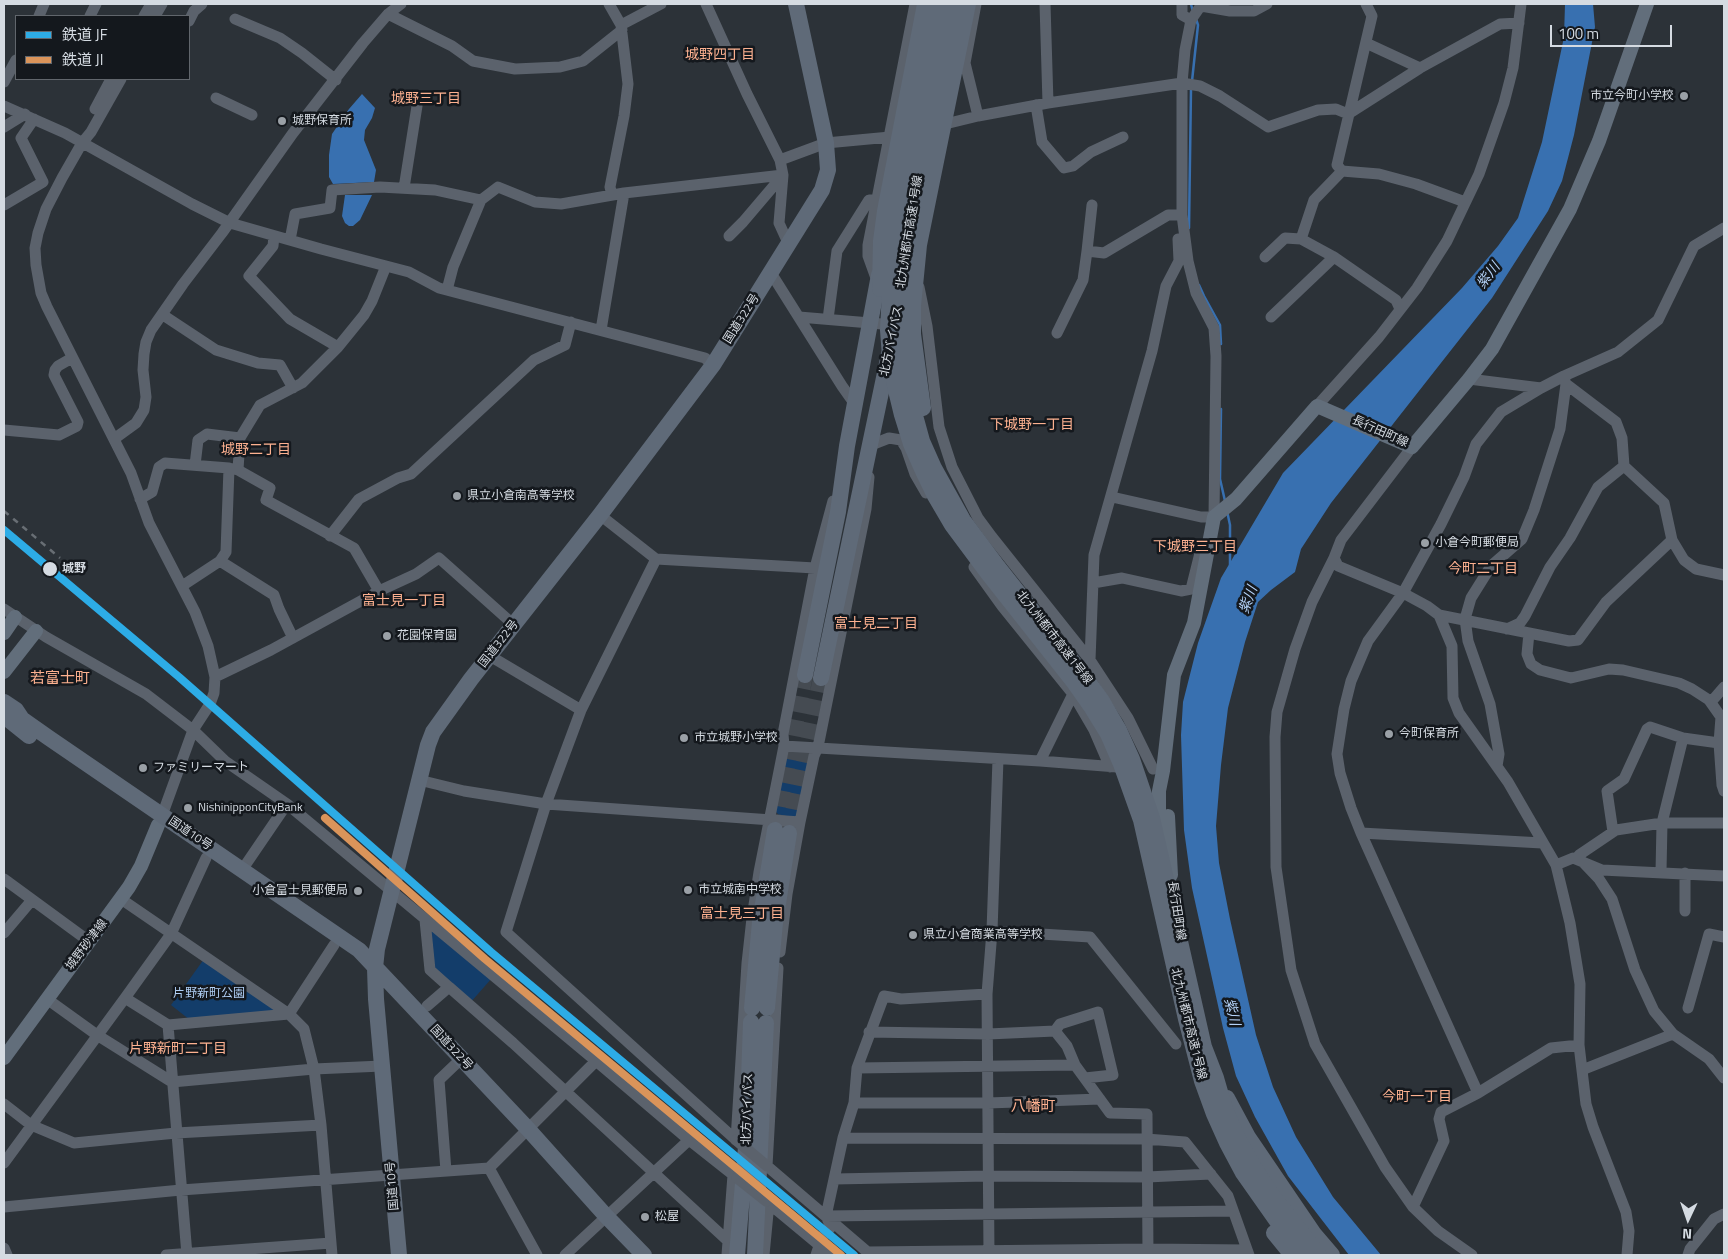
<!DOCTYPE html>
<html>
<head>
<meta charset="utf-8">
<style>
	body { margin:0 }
	#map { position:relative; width:1728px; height:1259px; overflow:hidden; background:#2c3238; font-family:"Titillium Web","Noto Sans JP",sans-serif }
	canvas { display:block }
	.frame { position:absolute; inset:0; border:5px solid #d5dbe2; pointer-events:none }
	.legend { position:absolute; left:15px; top:15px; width:175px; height:65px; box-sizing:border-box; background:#14181d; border:1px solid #61666c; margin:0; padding:6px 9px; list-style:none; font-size:15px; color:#d5dbe2 }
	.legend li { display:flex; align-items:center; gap:10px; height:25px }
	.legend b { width:25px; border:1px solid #61666c }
	.north { position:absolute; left:1663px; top:1194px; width:50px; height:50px; -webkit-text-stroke:4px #14181d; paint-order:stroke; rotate:183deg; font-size:14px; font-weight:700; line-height:20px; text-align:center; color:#d5dbe2 }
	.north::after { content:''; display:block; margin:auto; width:18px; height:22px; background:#d5dbe2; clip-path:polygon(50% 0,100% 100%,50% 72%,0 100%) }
	.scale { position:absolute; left:1550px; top:25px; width:122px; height:22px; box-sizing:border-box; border:2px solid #d5dbe2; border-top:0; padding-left:6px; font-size:15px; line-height:18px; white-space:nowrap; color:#d5dbe2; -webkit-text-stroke:4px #14181d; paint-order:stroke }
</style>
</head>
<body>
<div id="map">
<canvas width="1728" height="1259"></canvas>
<div class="frame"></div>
<ul class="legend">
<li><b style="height:6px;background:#2dace6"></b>鉄道 JF</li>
<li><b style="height:6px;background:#da945a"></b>鉄道 JI</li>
</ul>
<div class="north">N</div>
<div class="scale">100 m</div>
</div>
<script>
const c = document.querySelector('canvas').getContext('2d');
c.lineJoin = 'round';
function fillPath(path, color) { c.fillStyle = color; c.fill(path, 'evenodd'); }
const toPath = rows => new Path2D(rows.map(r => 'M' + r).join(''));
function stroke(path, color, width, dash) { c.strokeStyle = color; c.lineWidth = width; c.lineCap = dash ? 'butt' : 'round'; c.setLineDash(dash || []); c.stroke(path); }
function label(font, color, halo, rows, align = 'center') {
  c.font = font + ' "Titillium Web","Noto Sans JP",sans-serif'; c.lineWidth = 5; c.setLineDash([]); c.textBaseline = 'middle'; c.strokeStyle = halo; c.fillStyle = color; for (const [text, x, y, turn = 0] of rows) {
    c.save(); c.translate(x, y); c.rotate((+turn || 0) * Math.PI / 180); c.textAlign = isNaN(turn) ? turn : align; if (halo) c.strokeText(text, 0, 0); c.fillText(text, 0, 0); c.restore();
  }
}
fillPath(toPath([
	[787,752,809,752,811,756,796,817,780,816,775,811],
	[427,924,492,978,470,1003,431,969],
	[204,959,275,1008,274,1013,190,1020,171,1005]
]), '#133d6a');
fillPath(toPath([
	[1565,4,1593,4,1595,27,1574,135,1562,181,1548,211,1492,298,1331,503,1301,549,1295,572,1271,590,1258,602,1245,642,1228,708,1221,765,1216,826,1219,863,1230,919,1256,1035,1273,1087,1296,1137,1333,1197,1381,1255,1349,1255,1288,1176,1255,1117,1236,1076,1223,1028,1192,888,1184,830,1181,735,1183,702,1198,643,1221,578,1283,473,1462,288,1498,246,1518,218,1542,142,1564,37],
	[362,94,375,108,372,118,365,130,364,140,376,170,374,182,333,184,329,177,329,155,332,134,349,109],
	[345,195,372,195,360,220,353,226,349,226,345,223,342,216]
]), '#3870b0');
stroke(toPath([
	[1191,4,1193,12],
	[1192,81,1198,25,1196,19],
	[1189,228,1191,89],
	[1199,285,1204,296,1220,325,1221,344],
	[1221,409,1220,479,1225,501],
	[1227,511,1230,525,1230,565]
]), '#3870b0', 2.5);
stroke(toPath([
	[775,830,805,675],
	[789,833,821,678]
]), '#454b52', 16, [16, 8]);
stroke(toPath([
	[609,4,621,25,628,84,624,116,610,187,612,195],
	[706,4,747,94,780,160,783,175,779,223,789,245],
	[976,4,965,63,978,116],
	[1045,4,1048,103],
	[1182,4,1182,15,1191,20],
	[1366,4,1372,16,1337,165,1342,171,1379,174,1416,184,1465,202],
	[1201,6,1230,11,1254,11,1267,4],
	[388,14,452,46,473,61,515,69,560,67,583,61,622,30],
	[39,16,44,4],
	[90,16,96,4],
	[144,16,151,4],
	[155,16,162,4],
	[235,19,280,38,302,53,336,80],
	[189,21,194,11,202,4],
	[621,25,661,4],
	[1366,43,1420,68],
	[121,79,91,132,82,143,62,178,46,209,38,233,35,248,36,265,41,293,47,307,131,473,149,523,195,612,208,646,215,677,214,693,210,704,193,730,160,821],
	[4,82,16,60],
	[216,98,252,115],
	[1036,105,1042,142,1064,168,1073,166,1091,152,1123,137],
	[4,106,65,133,192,204,230,223,321,249,409,272,439,288,705,358,713,365],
	[95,109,111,79],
	[937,126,978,116,1048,103,1182,83,1200,86,1220,96,1268,127,1318,110,1336,109,1348,114,1420,68,1500,24,1519,23],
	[4,127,25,114],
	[780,160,826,143,890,137,904,134],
	[404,188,417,106],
	[4,205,43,182,21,138,34,119],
	[274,236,273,246,249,276,290,319,338,347],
	[729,236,743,222,783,175],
	[1301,239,1314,200,1342,171],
	[290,240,295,214,330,208,332,190,380,187,435,190,481,200],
	[1087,251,1092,205],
	[1265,257,1285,238,1301,239,1334,257],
	[771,273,842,386,854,403],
	[877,281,868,256,868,245,915,4],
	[919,287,927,326,939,427,952,467,978,518,992,537,1090,660,1128,718,1153,769],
	[447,290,453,267,481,200,498,187,535,202,561,204,624,193,783,175],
	[163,315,216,350,258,363,280,365,293,388],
	[799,317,894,325],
	[1271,317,1334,257,1396,300,1400,309],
	[828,319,837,251,869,200,876,200],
	[601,330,624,193],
	[1057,333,1083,280,1087,251,1104,253,1168,215,1182,215],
	[1564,378,1566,384,1616,422,1622,438,1624,466,1664,503,1672,540,1684,560,1696,569,1724,575],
	[1469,379,1541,388,1564,376,1618,352,1658,320,1694,246,1724,228],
	[1317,406,1379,337,1417,288,1447,241,1479,174,1504,103,1513,68,1521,4],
	[4,430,59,435,77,426,78,422,54,375,55,370,58,366,72,358],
	[114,439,136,423,144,410,146,397,143,370,144,354,146,342,151,330,183,284,222,233,293,133,363,43,388,14,401,4],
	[1412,447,1341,540,1334,558,1338,566,1403,593,1427,606,1439,615,1452,646,1453,698,1459,713,1508,782,1556,865,1570,923,1580,984,1579,1045,1586,1104,1593,1127,1626,1212,1629,1231,1627,1255],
	[870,451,871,445,889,438,901,440,906,448,915,474,926,493],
	[195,465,198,440,207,434,240,438],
	[238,470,240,438,260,405,302,383,338,347,364,315,372,301,386,266],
	[1112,497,1201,517,1214,517,1216,356,1214,328,1196,293,1188,261,1182,215,1182,83,1185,50,1191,20,1202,4],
	[140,499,152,492,159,467,165,463,229,468],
	[600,515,656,559,815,568],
	[330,536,359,499,398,478,411,474,534,360,565,345,571,322],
	[1334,558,1312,602,1295,649,1277,712,1275,737,1276,867,1291,970,1315,1044,1385,1167,1413,1207,1438,1231,1472,1255],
	[656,559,581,710,546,804,506,932,736,1140],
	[220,561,274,595,279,609,293,638],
	[974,567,1002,606,1073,694,1094,730,1110,767],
	[1093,583,1122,578,1181,591,1191,589,1202,545,1209,547],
	[182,586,220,561,226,552,229,468,238,470,270,488,266,500,354,548,379,591],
	[4,609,46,637,146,694,193,730,225,761,287,804,242,870],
	[1439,615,1569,641,1578,640,1606,602,1672,540],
	[1507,629,1520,623,1525,616,1550,567,1570,538,1598,487,1624,466],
	[1529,633,1527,654,1531,664,1540,670,1571,678,1609,669,1623,670,1679,683,1692,689,1709,700,1721,717,1719,743,1722,785,1724,791],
	[490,656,581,710],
	[1090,660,1094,555,1152,351,1166,286,1179,261,1178,239],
	[215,677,271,650,379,591,416,574,439,558,514,625],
	[1711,702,1724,687],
	[784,746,1040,761,1117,767],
	[1040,761,1073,694],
	[1497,766,1499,754,1490,704,1468,641,1465,619,1471,598,1491,566,1522,539,1534,510,1560,429,1566,384],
	[419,780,464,791,546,804,800,822],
	[287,804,596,1061,689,1140,737,1178],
	[1613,832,1607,791,1624,779,1647,729,1650,727,1683,738,1719,743],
	[1361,833,1542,843],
	[1580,859,1599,879,1612,899,1635,970,1654,1011,1673,1034,1709,1059,1724,1078],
	[1580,859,1579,855,1616,830,1662,823,1724,823],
	[1556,865,1573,858,1602,870,1724,876],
	[1661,872,1662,823,1683,738],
	[1685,873,1685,911],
	[4,879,90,942],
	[121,899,289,1014,304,1029,314,1069,321,1125,332,1255],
	[425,920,430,970,449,987],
	[992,931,1090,937,1176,1044],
	[4,933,32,900],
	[780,952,787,894,800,822,814,756,818,747,866,509,869,477],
	[778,968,767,1166,871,1255],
	[125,998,168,1025,289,1014],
	[47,999,97,1035,172,1082,314,1069,382,1066],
	[427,1006,449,987,513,1043,728,1241],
	[1688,1008,1709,934,1724,937],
	[289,1014,334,945],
	[168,1025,187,1255],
	[1055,1031,1060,1024,1098,1012,1113,1075,1085,1078],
	[869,1032,988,1034,1055,1031,1067,1046,1075,1065],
	[857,1068,1075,1065,1110,1113,1147,1114,1148,1255],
	[1582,1070,1673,1034],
	[1478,1093,1361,833,1351,808,1340,773,1337,754,1344,709,1351,681,1368,641,1403,593,1441,524,1464,477,1476,444,1501,412,1541,388],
	[854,1103,988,1103,1100,1099],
	[4,1104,31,1125,74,1143,176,1133,321,1125],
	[843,1138,1146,1139,1185,1142,1228,1196,1249,1255],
	[736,1140,747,963,752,918,759,872,784,746,783,734,815,568,833,501],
	[4,1163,125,998,171,934,206,858],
	[489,1168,537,1255],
	[446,1171,439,1080,461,1059],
	[834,1179,988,1176,1147,1177,1211,1174],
	[766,1201,831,1255],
	[4,1207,181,1190,489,1168,596,1061],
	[1413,1207,1444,1141,1439,1119,1441,1112,1478,1093,1551,1048,1579,1045],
	[826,1216,1233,1211],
	[4,1248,7,1255],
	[867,1252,1148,1249,1247,1250],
	[166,1255,331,1243],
	[565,1255,689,1140],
	[727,1255,733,1175],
	[764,1255,769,1203],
	[816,1255,819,1246,819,1240,831,1227,826,1216,843,1138,854,1103,857,1068,884,996,901,999,987,994],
	[989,1255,987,994,992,931,998,759],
	[1688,1255,1690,1249,1714,1219,1724,1214]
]), '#5b626c', 11);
stroke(toPath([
	[4,633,15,617],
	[4,672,36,631],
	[1168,816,1171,875],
	[1159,832,1159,791,1163,771,1174,675,1194,623,1214,517,1236,499,1317,406,1412,447,1469,379,1492,349,1570,209,1599,141,1647,4],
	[4,1058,129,887,141,866,158,825]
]), '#626e7b', 14);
stroke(toPath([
	[805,675,838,512,847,446,879,275],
	[821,678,889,354],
	[4,702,16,710,22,719,49,738,359,950,528,1129,606,1216,644,1255],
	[4,716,29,736],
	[752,1008,760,922,775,830],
	[767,1008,775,923,789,833],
	[1227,1098,1248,1137,1314,1234,1332,1255],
	[1274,1233,1292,1255],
	[399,1255,376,999,375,968,377,949,428,745,433,732,471,679,600,515,713,365,822,190,828,170,826,143,796,4],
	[737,1255,747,1135,751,1022],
	[755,1255,766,1023]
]), '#5f6a78', 16);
stroke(toPath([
	[4,511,60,558]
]), '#686e74', 2.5, [6, 6]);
stroke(toPath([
	[736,1140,767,1166],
	[737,1178,766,1201]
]), '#5b626c', 11);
stroke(toPath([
	[940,4,899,212,891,271,888,330,890,357,895,386,902,415,911,444,923,471,935,496,952,525,987,572,1073,681,1092,708,1108,734,1121,764,1141,820,1186,1019,1202,1081,1214,1114,1227,1143,1243,1173,1281,1227,1304,1255],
	[952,4,911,214,903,270,900,326,902,356,914,412,922,441,934,468,963,520,998,567,1084,676,1102,701,1119,730,1132,759,1152,818,1204,1047,1216,1078,1225,1109,1238,1139,1254,1167,1272,1195,1319,1255],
	[880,289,881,241,885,211,925,4],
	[923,408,913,334,913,306,919,245,968,4]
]), '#5f6a78', 16);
stroke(toPath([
	[4,530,179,677,491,952,854,1255]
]), '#2dace6', 8);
stroke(toPath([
	[325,818,485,959,841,1255]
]), '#da945a', 8);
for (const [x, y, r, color] of [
	[1684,96,5,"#9aa0a6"],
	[282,121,5,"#9aa0a6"],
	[457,496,5,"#9aa0a6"],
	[1425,543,5,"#9aa0a6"],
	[50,569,8,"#d5dbe2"],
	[387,636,5,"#9aa0a6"],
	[1389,734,5,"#9aa0a6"],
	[684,738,5,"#9aa0a6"],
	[143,768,5,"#9aa0a6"],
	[188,808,5,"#9aa0a6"],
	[688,890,5,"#9aa0a6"],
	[358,891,5,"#9aa0a6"],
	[913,935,5,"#9aa0a6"],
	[645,1217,5,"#9aa0a6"]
]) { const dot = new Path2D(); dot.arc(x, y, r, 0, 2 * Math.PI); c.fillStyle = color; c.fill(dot); stroke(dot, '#14181d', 2); }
label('12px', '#d5dbe2', '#14181d', [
	["市立今町小学校",1674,96,"right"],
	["城野保育所",292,121],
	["県立小倉南高等学校",467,496],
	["小倉今町郵便局",1435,543],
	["花園保育園",397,636],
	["今町保育所",1399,734],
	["市立城野小学校",694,738],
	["ファミリーマート",153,768],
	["NishinipponCityBank",198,808],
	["市立城南中学校",698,890],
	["小倉富士見郵便局",348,891,"right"],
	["県立小倉商業高等学校",923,935],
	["松屋",655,1217]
], 'left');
label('12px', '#d5dbe2', '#14181d', [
	["北九州都市高速1号線",910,232,-81],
	["国道322号",742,319,-58],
	["北方バイパス",892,341,-78],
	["長行田町線",1380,432,24],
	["北九州都市高速1号線",1054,638,52],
	["国道322号",499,644,-52],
	["国道10号",190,834,34],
	["長行田町線",1176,911,81],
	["城野砂津線",87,945,-53],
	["北九州都市高速1号線",1188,1024,76],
	["国道322号",451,1048,47],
	["北方バイパス",748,1109,-88],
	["国道10号",393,1186,-95]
]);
label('bold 12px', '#d5dbe2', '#14181d', [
	["城野",62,569]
], 'left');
label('12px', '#b0cff5', '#14181d', [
	["片野新町公園",209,994]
]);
label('14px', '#fdb190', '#14181d', [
	["城野四丁目",720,56],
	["城野三丁目",426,100],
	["下城野一丁目",1032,426],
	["城野二丁目",256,451],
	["下城野三丁目",1195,548],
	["今町二丁目",1483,570],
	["富士見一丁目",404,602],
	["富士見二丁目",876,625],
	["富士見三丁目",742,915],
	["片野新町二丁目",178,1050],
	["今町一丁目",1417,1098]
]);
label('italic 14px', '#b5d3f9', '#14181d', [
	["紫川",1489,276,-53],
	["紫川",1249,600,-70],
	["紫川",1231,1012,77]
]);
label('15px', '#fdb190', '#14181d', [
	["若富士町",60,679],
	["八幡町",1033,1107]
]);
</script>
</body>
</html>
